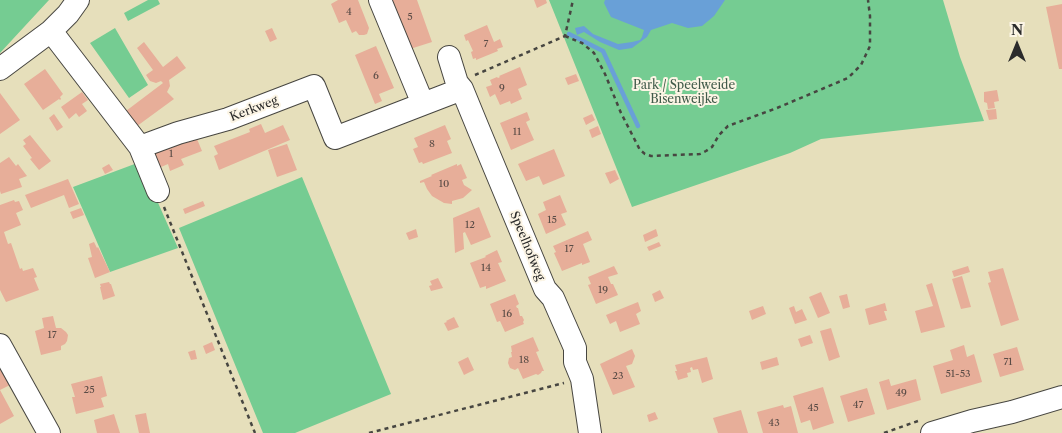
<!DOCTYPE html>
<html>
<head>
<meta charset="utf-8">
<style>
	body { margin:0 }
	#map { position:relative; width:1062px; height:433px; overflow:hidden; background:#e6dfbb; font-family:"Libre Caslon Text",serif }
	canvas { display:block }
	.north { position:absolute; left:992px; top:20px; width:50px; height:50px; -webkit-text-stroke:4px #fcf5e5; paint-order:stroke; rotate:0deg; font-size:14px; font-weight:700; line-height:20px; text-align:center; color:#2b2b2b }
	.north::after { content:''; display:block; margin:auto; width:18px; height:22px; background:#2b2b2b; clip-path:polygon(50% 0,100% 100%,50% 72%,0 100%) }
</style>
</head>
<body>
<div id="map">
<canvas width="1062" height="433"></canvas>
<div class="north">N</div>
</div>
<script>
const c = document.querySelector('canvas').getContext('2d');
c.lineJoin = 'round';
function fillPath(path, color) { c.fillStyle = color; c.fill(path, 'evenodd'); }
const toPath = rows => new Path2D(rows.map(r => 'M' + r).join(''));
function stroke(path, color, width, dash) { c.strokeStyle = color; c.lineWidth = width; c.lineCap = dash ? 'butt' : 'round'; c.setLineDash(dash || []); c.stroke(path); }
function label(font, color, halo, rows, align = 'center') {
  c.font = font + ' "Libre Caslon Text",serif'; c.lineWidth = 4; c.setLineDash([]); c.textBaseline = 'middle'; c.strokeStyle = halo; c.fillStyle = color; for (const [text, x, y, turn = 0] of rows) {
    c.save(); c.translate(x, y); c.rotate((+turn || 0) * Math.PI / 180); c.textAlign = isNaN(turn) ? turn : align; if (halo) c.strokeText(text, 0, 0); c.fillText(text, 0, 0); c.restore();
  }
}
fillPath(toPath([
	[0,0,49,0,0,53],
	[148,0,158,0,160,4,128,21,124,13],
	[549,0,943,0,960,57,984,121,821,139,790,153,632,207],
	[115,28,148,85,129,98,90,43],
	[140,162,178,248,110,272,73,187],
	[302,177,391,394,295,433,263,433,179,228]
]), '#75cc92');
fillPath(toPath([
	[605,0,725,0,714,16,702,26,688,28,672,23,651,30,647,37,632,48,619,50,600,42,584,32,577,35,575,28,584,26,593,34,618,44,632,42,640,40,642,37,644,30,611,17,604,3]
]), '#69a0d7');
stroke(toPath([
	[569,34,603,51,638,126]
]), '#69a0d7', 4.5);
fillPath(toPath([
	[338,0,358,0,369,28,367,34,364,35,359,35,356,31,352,33,346,20,339,23,331,4],
	[391,0,417,0,432,42,410,49],
	[534,0,546,0,547,3,537,8],
	[1062,4,1062,69,1059,69,1046,7],
	[487,25,494,42,500,39,503,47,497,49,498,51,476,60,476,58,473,59,471,52,473,51,468,40,466,41,464,35],
	[272,28,277,39,270,42,265,31],
	[144,42,163,67,177,56,186,68,169,80,170,86,167,92,174,99,133,129,122,114,163,83,161,81,156,83,150,81,146,75,153,70,137,48],
	[376,46,394,88,379,94,382,101,375,104,355,55],
	[520,67,527,85,518,89,522,99,511,104,510,101,500,105,495,94,490,97,486,87,492,85,490,80,497,77,498,78,500,77,499,76],
	[45,69,63,94,60,97,61,99,60,100,59,99,43,110,24,84],
	[576,74,579,81,568,85,565,78],
	[997,90,999,101,994,102,995,108,988,109,987,103,984,102,984,92],
	[82,92,88,100,82,104,87,111,79,117,76,113,69,119,61,107],
	[0,93,20,120,0,134],
	[996,109,997,119,989,120,986,110],
	[527,112,530,120,526,122,534,140,511,150,500,123],
	[54,114,63,127,57,131,49,118],
	[592,114,595,120,586,125,583,118],
	[261,124,265,133,283,125,290,140,219,170,214,156,218,154,214,146,250,132,249,129],
	[445,125,451,139,447,141,452,153,423,164,422,162,419,163,413,149,418,147,414,138],
	[598,126,601,134,592,138,589,130],
	[30,135,51,161,39,170,30,159,32,158,23,146,26,144,23,140],
	[189,137,190,142,197,139,202,151,181,159,184,165,170,171,168,164,152,171,146,154],
	[287,144,297,170,277,177,268,150],
	[554,149,565,176,543,185,539,176,526,181,518,164],
	[9,157,16,166,18,164,27,176,19,179,22,187,1,194,0,191,0,163],
	[109,164,113,170,105,174,102,168],
	[457,164,457,166,461,164,467,178,462,180,464,185,472,190,463,198,452,201,452,204,444,203,432,196,427,189,424,182,420,183,420,181,432,176,431,175],
	[615,170,619,179,610,184,605,173],
	[68,179,79,204,69,208,64,195,31,208,25,195],
	[560,195,567,212,561,214,566,225,546,234,538,214,546,210,543,202],
	[14,200,15,202,19,201,23,210,16,213,21,225,4,232,8,244,11,243,20,269,22,268,23,271,33,268,37,277,34,278,39,290,6,302,0,290,0,205],
	[203,201,205,206,185,214,183,209],
	[479,207,491,237,471,245,465,232,463,233,464,249,455,253,453,218],
	[81,208,84,215,73,219,70,212],
	[416,229,418,237,409,240,406,233],
	[656,229,658,236,645,242,643,235],
	[588,231,592,240,583,244,590,262,582,265,582,263,562,271,554,253,556,252,553,246],
	[94,242,97,248,98,247,110,272,95,278,88,258,92,257,89,244],
	[659,242,661,246,649,251,647,247],
	[497,250,502,262,498,263,506,281,486,289,486,286,480,288,470,263,486,257,485,256],
	[614,266,618,274,608,277,611,284,613,284,618,295,596,304,588,285,591,284,588,277],
	[968,266,970,272,954,277,952,271],
	[1003,268,1019,320,1001,326,988,283,991,282,988,272],
	[962,276,971,307,961,309,952,279],
	[438,278,443,288,431,291,429,286,432,285,430,281],
	[109,282,110,284,111,284,115,296,103,300,100,287,101,287,100,284],
	[932,283,945,327,921,333,915,311,933,306,926,285],
	[660,290,664,298,655,302,652,294],
	[821,292,830,313,818,318,809,297],
	[515,294,519,304,516,306,517,308,518,308,520,316,522,316,524,320,523,322,524,324,505,332,500,321,497,322,490,304],
	[847,294,850,307,843,309,839,296],
	[638,302,641,311,636,314,640,324,620,332,616,321,610,324,606,315],
	[885,303,887,311,884,311,887,320,869,325,865,309],
	[763,306,766,314,752,320,749,311],
	[794,306,796,312,802,309,807,320,795,324,789,308],
	[53,316,56,328,61,328,66,332,68,335,67,341,65,344,61,346,61,350,41,355,35,331,44,328,42,318],
	[454,317,459,327,448,331,444,323,447,322,446,321],
	[831,328,840,357,829,361,820,331],
	[810,335,813,343,801,347,798,339],
	[533,337,539,351,536,352,544,371,542,371,541,373,538,375,536,374,523,379,518,368,515,370,510,368,508,363,509,358,512,357,511,352,512,352,511,346],
	[212,342,215,350,206,354,203,346],
	[964,345,967,357,974,354,982,382,941,394,933,366,953,360,950,350],
	[1017,347,1024,370,1000,377,993,354],
	[632,349,635,356,632,364,626,366,635,387,613,395,600,364],
	[195,350,197,359,191,360,188,352],
	[468,357,474,370,464,375,458,362],
	[707,357,713,379,702,383,698,369,693,370,692,367,690,368,691,372,687,373,688,377,678,380,675,371,677,371,675,365],
	[777,357,779,365,762,370,760,362],
	[0,368,10,385,0,390,14,416,0,424],
	[102,376,107,396,101,398,104,407,76,414,72,397,75,397,71,384],
	[889,379,891,386,916,379,921,400,887,410,879,382],
	[823,387,834,423,813,430,810,420,801,423,793,396],
	[867,388,875,414,848,422,840,396],
	[783,405,784,408,791,406,798,433,763,433,757,412],
	[741,410,748,433,718,433,713,418],
	[655,412,658,419,649,422,647,415],
	[146,413,150,433,139,433,135,415],
	[114,414,120,433,97,433,94,420]
]), '#e7ae99');
const minor = toPath([
	[380,0,423,104,462,89],
	[51,31,140,147,158,191],
	[449,57,457,83,462,89,478,128,545,289,553,298,575,348,575,362,582,379,590,433],
	[0,69,51,31,68,14,78,0],
	[140,147,178,133,228,119,314,86,335,138,423,104],
	[0,345,49,433],
	[932,433,972,421,1012,412,1062,397]
]);
stroke(minor, '#474641', 24);
stroke(toPath([
	[565,36,582,43,594,53,605,74,621,113,640,150,645,154,651,156,700,154,706,151,712,147,719,135,728,126,777,108,848,78,861,65,870,46,870,16,868,0],
	[475,75,565,36,573,0],
	[164,207,255,433],
	[369,433,564,383],
	[884,433,918,421]
]), '#474641', 2.5, [4, 4]);
stroke(minor, '#fff', 22);
label('10px', '#5a4c46', null, [
	["4",349,12],
	["5",410,17],
	["7",486,44],
	["6",376,76],
	["9",502,88],
	["11",517,132],
	["8",432,144],
	["1",171,154],
	["10",444,184],
	["15",552,220],
	["12",470,225],
	["17",569,249],
	["14",486,268],
	["19",603,290],
	["16",507,314],
	["17",52,335],
	["18",524,360],
	["71",1008,362],
	["51-53",958,374],
	["23",618,376],
	["25",89,390],
	["49",901,393],
	["47",858,405],
	["45",813,408],
	["43",774,423]
]);
label('12px', '#415b4a', '#fcf5e5', [
	["Park / Speelweide",684,86],
	["Bisenweijke",684,100]
]);
label('12px', '#2b2b2b', '#fcf5e5', [
	["Kerkweg",254,109,-21],
	["Speelhofweg",527,246,68]
]);
</script>
</body>
</html>
